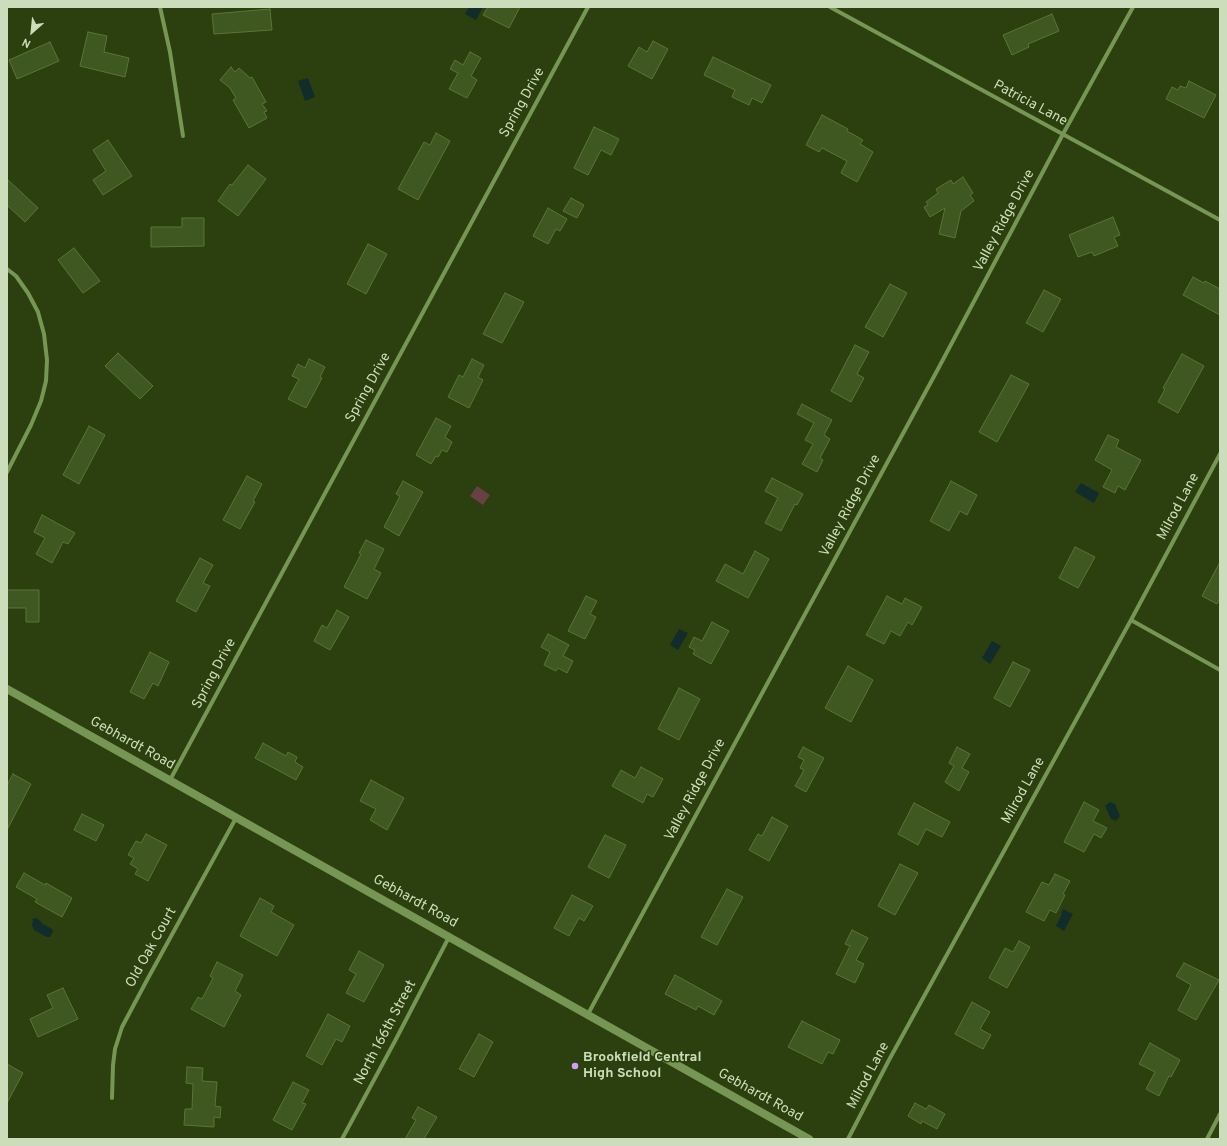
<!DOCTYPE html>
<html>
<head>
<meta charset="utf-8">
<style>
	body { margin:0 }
	#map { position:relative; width:1227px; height:1146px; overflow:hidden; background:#2b400e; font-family:Overpass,sans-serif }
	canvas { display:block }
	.frame { position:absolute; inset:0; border:8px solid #cbddba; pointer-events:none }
	.north { position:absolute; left:12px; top:12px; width:40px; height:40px; -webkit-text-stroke:3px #2b400e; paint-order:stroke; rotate:207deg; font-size:11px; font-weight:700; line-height:16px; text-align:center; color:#cbddba }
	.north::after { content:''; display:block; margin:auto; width:14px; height:18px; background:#cbddba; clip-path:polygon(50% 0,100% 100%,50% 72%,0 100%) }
</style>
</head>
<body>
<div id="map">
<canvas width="1227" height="1146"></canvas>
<div class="frame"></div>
<div class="north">N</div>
</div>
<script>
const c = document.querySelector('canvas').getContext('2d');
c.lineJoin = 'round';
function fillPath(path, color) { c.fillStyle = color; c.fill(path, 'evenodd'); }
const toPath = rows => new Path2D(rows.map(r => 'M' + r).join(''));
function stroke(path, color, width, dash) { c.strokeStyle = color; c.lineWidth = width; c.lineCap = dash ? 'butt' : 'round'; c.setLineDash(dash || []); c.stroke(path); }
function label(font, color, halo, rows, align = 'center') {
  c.font = font + ' Overpass,sans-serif'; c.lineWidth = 3; c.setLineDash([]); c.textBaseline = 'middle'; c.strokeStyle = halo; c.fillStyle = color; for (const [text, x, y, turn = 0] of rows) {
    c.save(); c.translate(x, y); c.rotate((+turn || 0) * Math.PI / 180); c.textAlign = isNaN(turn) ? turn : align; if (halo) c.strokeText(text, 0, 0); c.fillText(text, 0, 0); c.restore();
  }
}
fillPath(toPath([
	[477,486,490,495,483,505,470,496]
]), '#6a4047');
fillPath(toPath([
	[469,7,483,7,476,20,465,14],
	[308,78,315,97,305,101,298,81],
	[1081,483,1099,493,1094,503,1075,492],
	[679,629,688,633,678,650,670,645],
	[992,641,1001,646,990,664,982,658],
	[1110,802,1115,804,1120,816,1116,821,1111,819,1105,806],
	[1063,909,1073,914,1064,931,1056,926,1062,914,1061,913],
	[37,918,43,924,52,929,53,931,50,937,47,937,34,930,32,925,33,921,32,919]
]), '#112d2b');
const building = toPath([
	[488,7,520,7,509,28,483,15,488,7],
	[270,9,272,30,214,34,212,14,270,9],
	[1052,14,1059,31,1028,44,1029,47,1012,55,1003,35,1052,14],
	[88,32,107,36,104,52,129,58,125,77,80,66,88,32],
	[653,41,668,49,652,79,628,66,639,47,647,52,653,41],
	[50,42,59,61,17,79,9,60,50,42],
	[470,52,481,58,471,76,477,80,467,98,449,89,458,73,450,69,455,60,463,65,470,52],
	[713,57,771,85,762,103,752,98,749,105,732,97,735,90,704,75,713,57],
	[231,67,235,72,239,68,250,78,252,77,266,102,262,104,267,111,264,112,267,118,249,128,233,100,236,98,230,88,220,80,231,67],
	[1189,81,1216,95,1204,118,1166,99,1172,87,1178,90,1180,86,1186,88,1189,81],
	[822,115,848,129,847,131,863,140,860,144,873,152,857,182,841,173,847,161,822,148,819,152,806,145,822,115],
	[594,127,619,139,611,155,601,150,588,175,574,168,594,127],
	[436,133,450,141,418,200,398,189,424,142,430,145,436,133],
	[108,140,132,176,103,195,93,180,106,171,93,150,108,140],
	[248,165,266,179,238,216,218,201,230,184,232,185,248,165],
	[963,177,973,193,970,195,974,201,961,211,955,238,939,234,945,208,930,217,924,207,928,205,926,202,938,193,936,189,951,180,953,184,963,177],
	[7,179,38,208,25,222,7,205,7,179],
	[571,198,584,205,577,218,563,211,571,198],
	[548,208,567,219,560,231,556,229,548,244,533,236,548,208],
	[1113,217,1120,235,1114,237,1118,246,1094,256,1092,252,1078,257,1069,235,1113,217],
	[182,218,204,218,204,246,151,247,151,227,182,227,182,218],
	[368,244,387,254,366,294,347,284,368,244],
	[74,248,100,281,83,293,58,260,74,248],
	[1193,277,1204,283,1205,281,1220,289,1220,315,1183,295,1193,277],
	[890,284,907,293,883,337,865,327,890,284],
	[1044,290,1061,299,1043,332,1026,323,1044,290],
	[505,293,524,302,502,343,483,334,505,293],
	[855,345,869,352,857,374,864,378,851,402,831,391,855,345],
	[118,353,153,386,140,399,105,366,118,353],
	[1182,354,1204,366,1178,413,1158,402,1165,389,1163,388,1182,354],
	[309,359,325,367,320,377,322,378,306,408,288,399,299,379,292,376,298,364,305,368,309,359],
	[472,359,484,365,478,377,483,380,469,408,448,397,459,375,463,377,472,359],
	[1011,375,1029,384,997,442,979,432,1011,375],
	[802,404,832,420,824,435,830,439,820,458,823,460,817,472,802,464,813,444,805,440,814,423,797,414,802,404],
	[436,418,451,426,445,437,452,442,447,452,442,450,438,457,436,456,431,464,416,455,436,418],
	[89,426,105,435,79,484,63,475,89,426],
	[1108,435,1119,440,1116,447,1141,460,1125,490,1118,486,1115,493,1103,487,1112,470,1095,460,1108,435],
	[247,476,262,484,253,501,255,502,240,529,223,520,247,476],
	[772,478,803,494,797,505,795,504,781,531,765,523,778,498,765,491,772,478],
	[403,481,423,492,399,536,384,527,400,496,396,494,403,481],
	[951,481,977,495,967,515,960,511,949,531,930,521,951,481],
	[42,515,75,533,68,544,63,542,52,563,36,554,45,538,34,532,42,515],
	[366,540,384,549,374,569,381,573,367,599,344,587,361,554,359,553,366,540],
	[1075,547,1095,557,1078,588,1059,578,1075,547],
	[755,551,769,559,748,598,716,581,725,564,743,574,755,551],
	[200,558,213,565,203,583,210,586,196,612,176,601,200,558],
	[1220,562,1220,598,1217,604,1202,596,1220,562],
	[7,590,39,590,39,622,26,622,26,608,7,608,7,590],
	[586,596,597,601,590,614,596,617,585,639,568,631,586,596],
	[887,596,902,604,905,598,922,607,912,625,908,622,900,636,891,631,884,644,866,635,887,596],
	[337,610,349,617,330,650,314,641,322,625,327,628,337,610],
	[712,622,729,631,711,664,693,654,695,650,689,647,694,637,702,641,712,622],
	[548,634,569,645,563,656,573,661,567,673,558,668,556,671,544,665,550,652,541,647,548,634],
	[150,652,169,662,158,686,153,683,144,699,130,692,150,652],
	[1013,662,1030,670,1010,707,994,698,1013,662],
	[848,666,873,680,851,722,825,708,848,666],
	[679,688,700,699,679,740,658,729,679,688],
	[263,743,286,756,288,752,297,757,295,762,303,767,296,780,255,758,263,743],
	[803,747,824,758,806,792,795,786,804,770,800,768,804,760,798,757,803,747],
	[957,747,970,754,962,768,969,772,959,791,945,782,954,766,949,763,957,747],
	[641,767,663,779,653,797,647,794,643,803,612,786,621,770,635,778,641,767],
	[13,774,31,784,7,830,7,785,13,774],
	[371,780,404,798,387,830,370,820,376,809,360,801,371,780],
	[1084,802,1099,810,1093,821,1107,828,1101,838,1094,834,1084,852,1064,842,1084,802],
	[914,803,950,822,942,837,926,829,918,845,898,834,914,803],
	[82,814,104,825,96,841,74,830,82,814],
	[772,817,788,826,769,861,749,850,758,834,762,836,772,817],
	[146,834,167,845,148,881,135,874,138,869,130,864,134,858,128,855,136,841,141,843,146,834],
	[605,835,626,845,609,878,588,867,605,835],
	[900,864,918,873,895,915,878,906,900,864],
	[24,873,45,885,46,883,72,898,62,917,35,902,37,899,16,887,24,873],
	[1055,874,1070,881,1063,894,1065,895,1056,913,1050,910,1044,921,1026,912,1042,882,1049,885,1055,874],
	[727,889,743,897,717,945,701,937,727,889],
	[572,895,593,906,584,921,579,918,569,936,554,928,572,895],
	[260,898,274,906,271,912,294,925,277,956,240,936,260,898],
	[852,930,868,938,856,960,864,964,855,983,836,974,850,946,845,944,852,930],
	[1019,941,1030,947,1007,988,989,978,1005,948,1013,952,1019,941],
	[359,951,384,965,364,1002,346,993,356,974,349,970,359,951],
	[217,962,243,975,235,991,241,995,224,1027,191,1009,198,997,202,999,213,978,210,976,217,962],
	[1184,963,1219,980,1196,1020,1178,1010,1191,985,1176,976,1184,963],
	[675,975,722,1001,714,1015,698,1006,696,1010,665,994,675,975],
	[63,988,78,1019,38,1037,30,1019,53,1008,47,995,63,988],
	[972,1002,990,1012,980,1029,991,1035,983,1049,955,1034,972,1002],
	[328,1014,350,1026,342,1042,336,1039,322,1065,306,1056,328,1014],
	[802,1021,840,1040,833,1054,828,1052,822,1064,788,1047,802,1021],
	[479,1034,493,1042,474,1077,459,1069,479,1034],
	[1150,1043,1180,1060,1171,1077,1169,1076,1159,1096,1146,1089,1155,1072,1139,1064,1150,1043],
	[7,1064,23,1073,7,1103,7,1064],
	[187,1067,203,1068,202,1081,217,1082,215,1106,221,1107,220,1118,214,1117,214,1127,184,1125,185,1109,192,1109,193,1084,186,1083,187,1067],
	[293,1082,309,1090,302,1103,306,1104,292,1130,273,1120,293,1082],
	[915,1103,926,1109,929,1105,945,1114,937,1129,922,1121,921,1124,908,1116,915,1103],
	[418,1107,437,1117,424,1139,405,1139,416,1120,412,1118,418,1107]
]);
fillPath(building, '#3f5721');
stroke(building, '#587634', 1);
stroke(toPath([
	[160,7,170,52,183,136],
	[830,7,1220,220],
	[7,269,16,276,28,293,38,312,44,334,47,360,46,381,41,401,31,425,7,472],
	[1131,620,1220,670],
	[170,780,588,7],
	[588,1014,938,369,1063,134,1133,7],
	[112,1098,113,1065,115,1049,122,1027,147,980,236,818],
	[342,1139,395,1041,449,937],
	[848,1139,889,1060,1131,620,1220,454],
	[1207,1139,1220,1114]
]), '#769653', 4);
stroke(toPath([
	[7,689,809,1139]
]), '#769653', 8);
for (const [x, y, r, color] of [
	[575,1066,4,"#d39cfc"]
]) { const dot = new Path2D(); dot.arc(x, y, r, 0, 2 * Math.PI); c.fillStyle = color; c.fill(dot); stroke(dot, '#2b400e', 1.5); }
label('14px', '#cbddba', '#2b400e', [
	["Spring Drive",523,103,-61],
	["Patricia Lane",1030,104,28],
	["Valley Ridge Drive",1005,221,-62],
	["Spring Drive",369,388,-61],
	["Valley Ridge Drive",851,506,-62],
	["Milrod Lane",1179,507,-62],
	["Spring Drive",215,674,-62],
	["Gebhardt Road",132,744,29],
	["Valley Ridge Drive",696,790,-62],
	["Milrod Lane",1024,791,-61],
	["Gebhardt Road",415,902,29],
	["Old Oak Court",152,948,-61],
	["North 166th Street",386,1033,-62],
	["Milrod Lane",869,1076,-62],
	["Gebhardt Road",760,1096,29]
]);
label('bold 14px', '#cbddba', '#2b400e', [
	["Brookfield Central",583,1058],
	["High School",583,1074]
], 'left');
</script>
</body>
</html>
